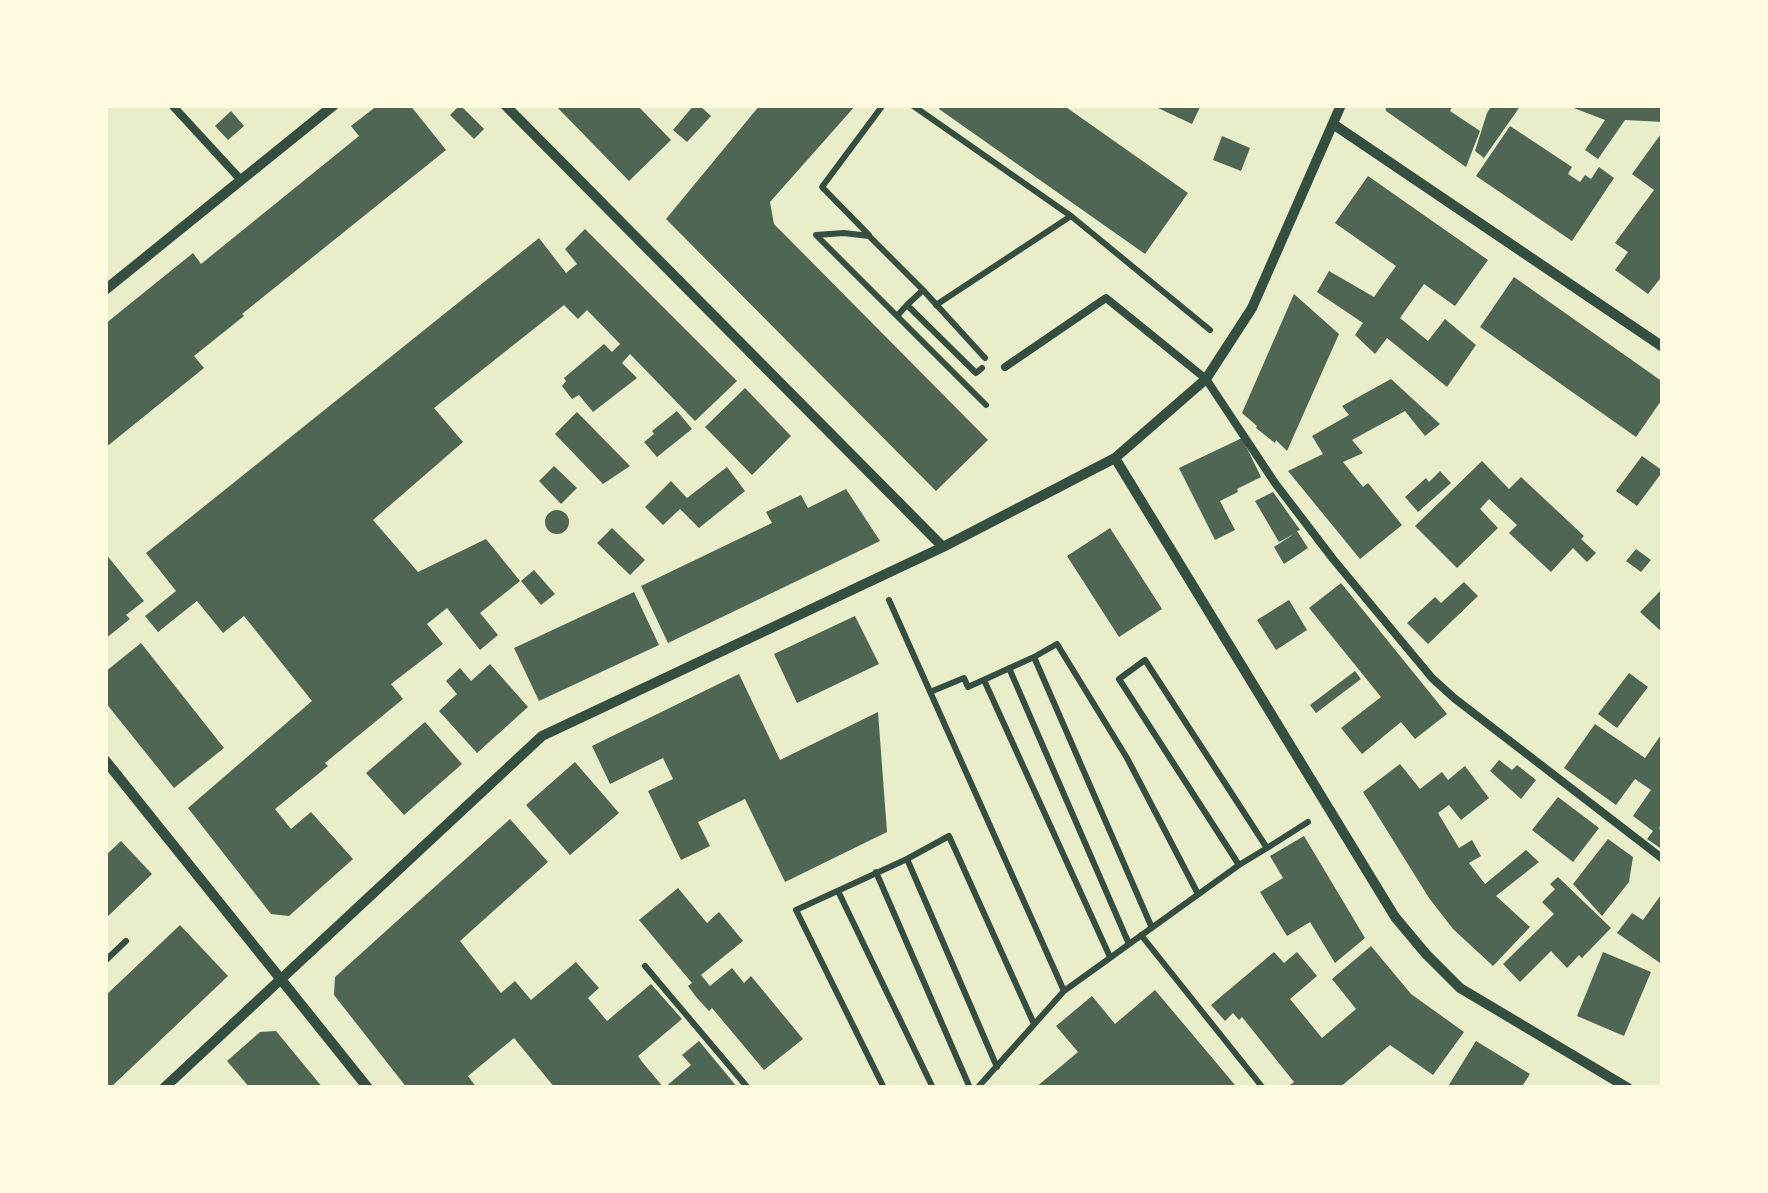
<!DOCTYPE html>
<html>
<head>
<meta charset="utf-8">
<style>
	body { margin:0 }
	#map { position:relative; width:1768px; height:1193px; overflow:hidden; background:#e9edc9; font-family:"Alegreya Sans",sans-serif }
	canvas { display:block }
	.frame { position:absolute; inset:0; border:108px solid #fefae0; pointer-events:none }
</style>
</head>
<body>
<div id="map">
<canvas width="1768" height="1193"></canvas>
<div class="frame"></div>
</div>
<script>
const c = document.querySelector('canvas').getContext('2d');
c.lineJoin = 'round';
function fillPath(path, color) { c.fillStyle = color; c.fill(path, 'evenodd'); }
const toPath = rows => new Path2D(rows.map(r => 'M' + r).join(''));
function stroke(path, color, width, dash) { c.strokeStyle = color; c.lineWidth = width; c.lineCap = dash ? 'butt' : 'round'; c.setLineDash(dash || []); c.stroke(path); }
fillPath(toPath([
	[378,105,410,105,446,150,242,314,244,316,194,356,204,368,105,448,105,324,193,253,201,264,359,136,351,126],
	[460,105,484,129,474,139,450,115],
	[555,105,637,105,671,140,629,181],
	[694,105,699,105,711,116,687,142,673,130],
	[760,105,856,105,770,202,774,224,988,440,936,491,666,219],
	[942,105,1063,105,1188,193,1145,254,939,109],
	[1159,105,1201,105,1192,124,1158,108],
	[1385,105,1453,105,1450,111,1480,131,1466,167,1386,111],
	[1492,105,1521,105,1484,158,1475,151,1487,113],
	[1566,105,1663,105,1663,122,1625,120,1598,159,1585,150,1605,120],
	[231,111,244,126,228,140,215,126],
	[1510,126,1572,167,1568,174,1580,182,1585,175,1591,179,1599,167,1614,178,1572,241,1476,176],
	[1663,131,1663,275,1648,294,1615,270,1628,252,1615,243,1654,190,1632,174],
	[1222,136,1250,148,1241,171,1213,160],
	[1368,176,1488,260,1455,306,1424,284,1400,318,1428,341,1445,319,1476,345,1447,387,1387,338,1375,354,1355,335,1363,323,1317,292,1329,271,1374,297,1396,266,1335,223],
	[585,229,737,381,695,421,630,354,622,363,637,378,593,412,579,395,572,399,562,386,566,381,564,378,604,344,612,352,620,344,587,310,578,319,564,305,434,408,463,442,373,520,418,572,486,539,520,581,480,613,498,635,480,650,447,608,427,624,443,644,391,684,403,699,325,763,328,766,275,809,291,829,311,812,353,859,289,916,271,914,188,808,312,701,244,616,223,633,197,601,158,632,145,616,176,591,146,553,539,238,566,273,577,264,565,249],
	[1514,277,1663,382,1663,398,1636,437,1480,327],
	[1294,294,1339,334,1287,451,1276,440,1275,443,1256,428,1257,426,1242,413],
	[1391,379,1440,424,1425,436,1405,411,1352,440,1363,453,1343,462,1363,487,1368,483,1402,525,1360,559,1288,471,1323,454,1312,436,1349,415,1342,406],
	[745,388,791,436,752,475,705,427],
	[677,411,692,429,657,457,644,442,654,434,652,431],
	[577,412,630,466,603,484,555,434],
	[1242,438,1261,477,1237,489,1238,492,1220,501,1235,530,1215,540,1179,468],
	[1642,456,1663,471,1637,506,1616,491],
	[1482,461,1509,489,1521,477,1584,536,1581,539,1596,553,1587,562,1573,548,1551,572,1509,533,1517,525,1489,499,1480,509,1498,528,1457,568,1415,526],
	[554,466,577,488,561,504,539,481],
	[727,467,745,491,699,528,680,509,663,525,645,507,671,481,687,498],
	[1440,471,1451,483,1418,512,1405,497,1426,478,1429,482],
	[846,489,880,541,668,643,641,586,772,523,766,512,801,495,808,508],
	[1273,492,1300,530,1297,531,1308,548,1284,564,1274,547,1294,534,1279,542,1255,501],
	'545 522a12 12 0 1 1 24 0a12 12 0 1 1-24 0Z',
	[612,528,645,560,630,575,597,543],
	[1110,528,1162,609,1119,637,1067,556],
	[1636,549,1651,560,1641,572,1626,561],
	[105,553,144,601,126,615,130,619,105,639],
	[534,570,555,594,541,605,521,581],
	[1464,582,1478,596,1428,644,1407,623,1435,597,1441,603],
	[1341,583,1447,714,1415,739,1401,722,1362,754,1341,728,1381,697,1309,608],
	[1663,588,1663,633,1640,612],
	[634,592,659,645,539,701,514,648],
	[1289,600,1307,630,1276,650,1257,620],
	[855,616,879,664,797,703,774,654],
	[141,643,224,748,174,788,105,702,105,672],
	[490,664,528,707,477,753,439,711,457,694,446,681,460,668,471,681],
	[1355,671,1361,679,1316,713,1310,705],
	[1629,673,1648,687,1617,728,1598,714],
	[739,674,780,760,878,712,887,832,785,882,745,799,698,822,710,846,681,860,648,791,673,779,663,758,610,784,592,746],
	[425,722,462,764,404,815,366,773],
	[1595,724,1645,758,1663,732,1663,823,1659,828,1663,831,1663,850,1647,839,1653,831,1633,816,1651,790,1635,779,1616,805,1564,768],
	[1499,760,1512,770,1517,765,1536,780,1521,799,1490,771],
	[575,762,619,813,570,855,526,805],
	[1400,764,1420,789,1442,772,1448,780,1465,766,1489,798,1461,820,1449,805,1438,813,1459,848,1472,840,1481,856,1469,863,1485,884,1526,850,1539,862,1496,896,1530,927,1493,966,1453,929,1429,898,1363,792],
	[1558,797,1599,828,1573,862,1532,830],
	[510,819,548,862,460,941,501,993,515,981,531,1000,576,962,599,988,588,998,607,1021,651,984,682,1019,638,1056,643,1063,664,1088,691,1065,682,1055,699,1041,738,1088,555,1088,514,1038,468,1076,477,1088,407,1088,334,995,335,977],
	[1304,836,1365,938,1335,963,1310,922,1287,936,1260,892,1283,878,1270,856],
	[1608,839,1633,857,1629,882,1602,916,1573,884],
	[121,841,152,874,105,919,105,856],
	[1558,877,1611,928,1582,958,1579,955,1567,968,1551,951,1520,982,1503,964,1554,914,1542,902,1555,889,1550,884],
	[678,888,707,923,719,912,743,941,701,975,710,986,732,968,744,983,751,976,803,1039,764,1070,712,1008,709,1011,697,998,688,986,692,983,639,920],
	[1663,892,1663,965,1617,933,1632,913,1643,920],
	[180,925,228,976,110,1088,105,1088,105,996],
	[1371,946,1411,994,1464,1032,1433,1075,1390,1045,1339,1088,1286,1088,1294,1082,1242,1017,1239,1020,1233,1013,1225,1021,1211,1005,1274,952,1284,963,1297,952,1317,976,1290,999,1322,1038,1356,1009,1332,979],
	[1603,952,1651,972,1624,1036,1577,1016],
	[1155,990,1235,1085,1231,1088,1035,1088,1078,1052,1056,1026,1092,996,1115,1024],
	[276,1031,323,1088,250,1088,227,1061,260,1032],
	[1476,1041,1530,1074,1521,1088,1447,1088]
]), '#4f6655');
stroke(toPath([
	[912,105,1071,216,1210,330],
	[869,235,822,187,883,105],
	[923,290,869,236,844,233,816,235,897,316,907,305,976,373,982,368],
	[907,305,923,290,985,358],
	[936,305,1071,216],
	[897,316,986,405],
	[889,600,1064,991],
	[1034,657,1057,644,1127,758,1198,894],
	[1009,668,1129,944],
	[984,680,1110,957],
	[930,692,964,678,968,687,1034,657,1152,928],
	[1267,848,1308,822],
	[876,872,970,1088],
	[838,891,933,1088],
	[1141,935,1263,1088],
	[105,961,126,941],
	[645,966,748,1088],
	[997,1067,907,859,949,836,1034,1024],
	[884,1088,796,910,907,859],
	[980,1088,979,1086,1064,991,1239,865,1267,848,1145,660,1119,679,1239,865]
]), '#344e41', 6);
stroke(toPath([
	[172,105,241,180],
	[1005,367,1106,298,1206,379,1275,483,1333,559,1432,678,1454,698,1663,859]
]), '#344e41', 8);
stroke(toPath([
	[505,105,943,547],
	[1333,124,1663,347],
	[105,290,334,105],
	[1115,458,1395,917,1426,954,1460,988,1628,1088],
	[105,760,368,1088],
	[164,1088,542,736,943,547,1115,458,1206,379,1252,308,1341,105]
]), '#344e41', 10);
</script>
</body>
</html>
